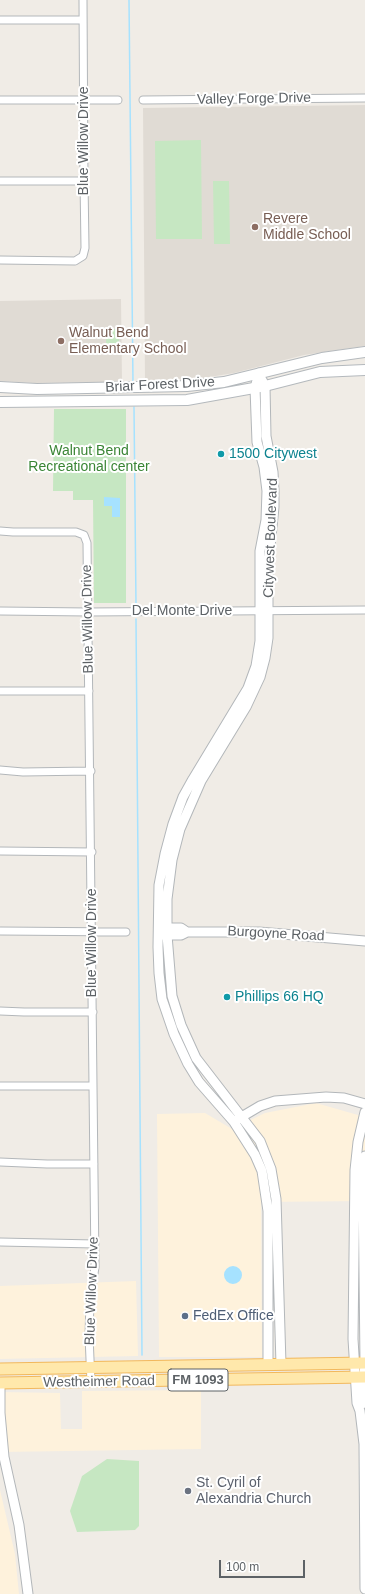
<!DOCTYPE html>
<html>
<head>
<meta charset="utf-8">
<style>
	body { margin:0 }
	#map { position:relative; width:365px; height:1594px; overflow:hidden; background:#f0ece6; font-family:Helvetica,sans-serif }
	canvas { display:block }
	.scale { position:absolute; left:219px; top:1560px; width:86px; height:18px; box-sizing:border-box; border:2px solid #5d6266; border-top:0; padding-left:5px; font-size:12px; line-height:14px; white-space:nowrap; color:#5d6266; -webkit-text-stroke:3px #fff; paint-order:stroke }
</style>
</head>
<body>
<div id="map">
<canvas width="365" height="1594"></canvas>
<div class="scale">100 m</div>
</div>
<script>
const c = document.querySelector('canvas').getContext('2d');
c.lineJoin = 'round';
function fillPath(path, color) { c.fillStyle = color; c.fill(path, 'evenodd'); }
const toPath = rows => new Path2D(rows.map(r => 'M' + r).join(''));
function stroke(path, color, width, dash) { c.strokeStyle = color; c.lineWidth = width; c.lineCap = dash ? 'butt' : 'round'; c.setLineDash(dash || []); c.stroke(path); }
function label(font, color, halo, rows, align = 'center') {
  c.font = font + ' Helvetica,sans-serif'; c.lineWidth = 4; c.setLineDash([]); c.textBaseline = 'middle'; c.strokeStyle = halo; c.fillStyle = color; for (const [text, x, y, turn = 0] of rows) {
    c.save(); c.translate(x, y); c.rotate((+turn || 0) * Math.PI / 180); c.textAlign = isNaN(turn) ? turn : align; if (halo) c.strokeText(text, 0, 0); c.fillText(text, 0, 0); c.restore();
  }
}
fillPath(toPath([
	[316,1103,365,1117,365,1201,261,1202,262,1357,159,1357,157,1114,205,1113,232,1129,265,1113],
	[136,1281,138,1356,0,1359,0,1286],
	[201,1390,201,1449,0,1452,0,1392,60,1393,61,1429,82,1429,82,1391],
	[0,1490,15,1554,19,1594,0,1594]
]), '#fef2dc');
fillPath(toPath([
	[365,105,365,346,304,355,234,373,191,380,145,382,143,108],
	[121,299,122,382,34,383,0,381,0,301]
]), '#e0dbd4');
fillPath(toPath([
	[201,140,202,239,156,239,155,141],
	[213,181,229,181,230,244,214,244],
	[106,329,119,329,119,353,106,353],
	[54,409,126,409,126,603,94,603,93,500,73,500,73,491,53,491],
	[107,1459,139,1461,139,1526,135,1530,77,1532,70,1511,82,1476]
]), '#c6e7c2');
fillPath(toPath([
	[104,497,120,498,120,517,112,517,112,506,104,506],
	'224 1275a9 9 0 1 1 18 0a9 9 0 1 1-18 0Z'
]), '#a6e2ff');
stroke(toPath([
	[129,0,133,383],
	[134,407,136,605],
	[136,619,142,1355]
]), '#a6e2ff', 1.5);
const minor = toPath([
	[0,20,83,20],
	[0,100,118,100],
	[143,100,365,98],
	[0,181,84,181],
	[0,260,75,261,83,256,85,248,84,181,83,0],
	[0,531,13,532,76,532,84,535,87,543,95,1267,90,1301,89,1336,91,1382],
	[0,611,88,612,365,610],
	[0,691,89,691],
	[0,770,23,772,91,771],
	[0,851,92,852],
	[0,931,126,932],
	[0,1011,24,1012,93,1012],
	[0,1086,93,1086],
	[0,1162,47,1164,94,1164],
	[0,1242,95,1244]
]);
const tertiary = toPath([
	[259,373,255,388,257,442,264,467,267,491,266,520,260,551,260,641,256,666,248,688,193,779,183,797,173,824,165,854,159,885,158,947,159,973,162,999,174,1034,188,1064,199,1082,234,1122,255,1155,262,1171,268,1211,268,1365],
	[262,380,265,386,266,436,273,472,274,490,274,507,268,567,268,638,265,658,260,677,246,707,201,781,180,829,172,860,167,899,167,935,172,996,181,1025,196,1058,260,1141,271,1169,276,1199,281,1364],
	[161,928,181,928,187,932],
	[162,935,181,935,187,932,259,932,365,941],
	[365,1112,358,1142,355,1170,353,1339,357,1403,360,1411,364,1444,365,1589],
	[238,1119,260,1106,275,1101,326,1097,344,1098,365,1104],
	[0,1383,0,1413,4,1457,19,1525,28,1594],
	[362,1404,365,1363,363,1183,365,1156]
]);
const secondary = toPath([
	[0,387,37,389,187,386,224,382,322,358,365,352],
	[0,402,187,400,265,386,320,372,365,370]
]);
const primary = toPath([
	[0,1369,365,1363],
	[0,1383,365,1377]
]);
stroke(minor, '#b3b7ba', 9);
stroke(tertiary, '#b3b7ba', 11);
stroke(secondary, '#b4b9bd', 12);
stroke(primary, '#f2b85c', 13);
stroke(minor, '#fff', 7);
stroke(tertiary, '#fff', 9);
stroke(secondary, '#fff', 10);
stroke(primary, '#ffe8ab', 11);
for (const [x, y, r, color] of [
	[255,227,4,"#8d6e63"],
	[61,341,4,"#8d6e63"],
	[221,454,4,"#0f9aa8"],
	[227,997,4,"#0f9aa8"],
	[185,1316,4,"#5c6f8a"],
	[188,1491,4,"#6b7280"]
]) { const dot = new Path2D(); dot.arc(x, y, r, 0, 2 * Math.PI); c.fillStyle = color; c.fill(dot); stroke(dot, '#fff', 1.5); }
for (const [x, y, w] of [
	[198,1380,60]
]) { const box = new Path2D(); box.roundRect(x - w / 2, y - 11, w, 22, 3); c.fillStyle = '#fff'; c.fill(box); stroke(box, '#5d6266', 1); }
label('bold 13px', '#5d6266', null, [
	["FM 1093",198,1380]
]);
label('14px', '#5d6266', '#fff', [
	["Valley Forge Drive",254,99,-1],
	["Blue Willow Drive",84,141,-90],
	["Briar Forest Drive",160,385,-3],
	["Citywest Boulevard",271,538,-88],
	["Del Monte Drive",182,611],
	["Blue Willow Drive",88,619,-91],
	["Burgoyne Road",276,934,3],
	["Blue Willow Drive",92,943,-90],
	["Blue Willow Drive",92,1291,-88],
	["Westheimer Road",99,1382,-1]
]);
label('14px', '#785e54', '#fff', [
	["Revere",263,219],
	["Middle School",263,235],
	["Walnut Bend",69,333],
	["Elementary School",69,349]
], 'left');
label('14px', '#3a8535', '#fff', [
	["Walnut Bend",89,451],
	["Recreational center",89,467]
]);
label('14px', '#0d838f', '#fff', [
	["1500 Citywest",229,454],
	["Phillips 66 HQ",235,997]
], 'left');
label('14px', '#4e5e75', '#fff', [
	["FedEx Office",193,1316]
], 'left');
label('14px', '#5b616d', '#fff', [
	["St. Cyril of",196,1483],
	["Alexandria Church",196,1499]
], 'left');
</script>
</body>
</html>
